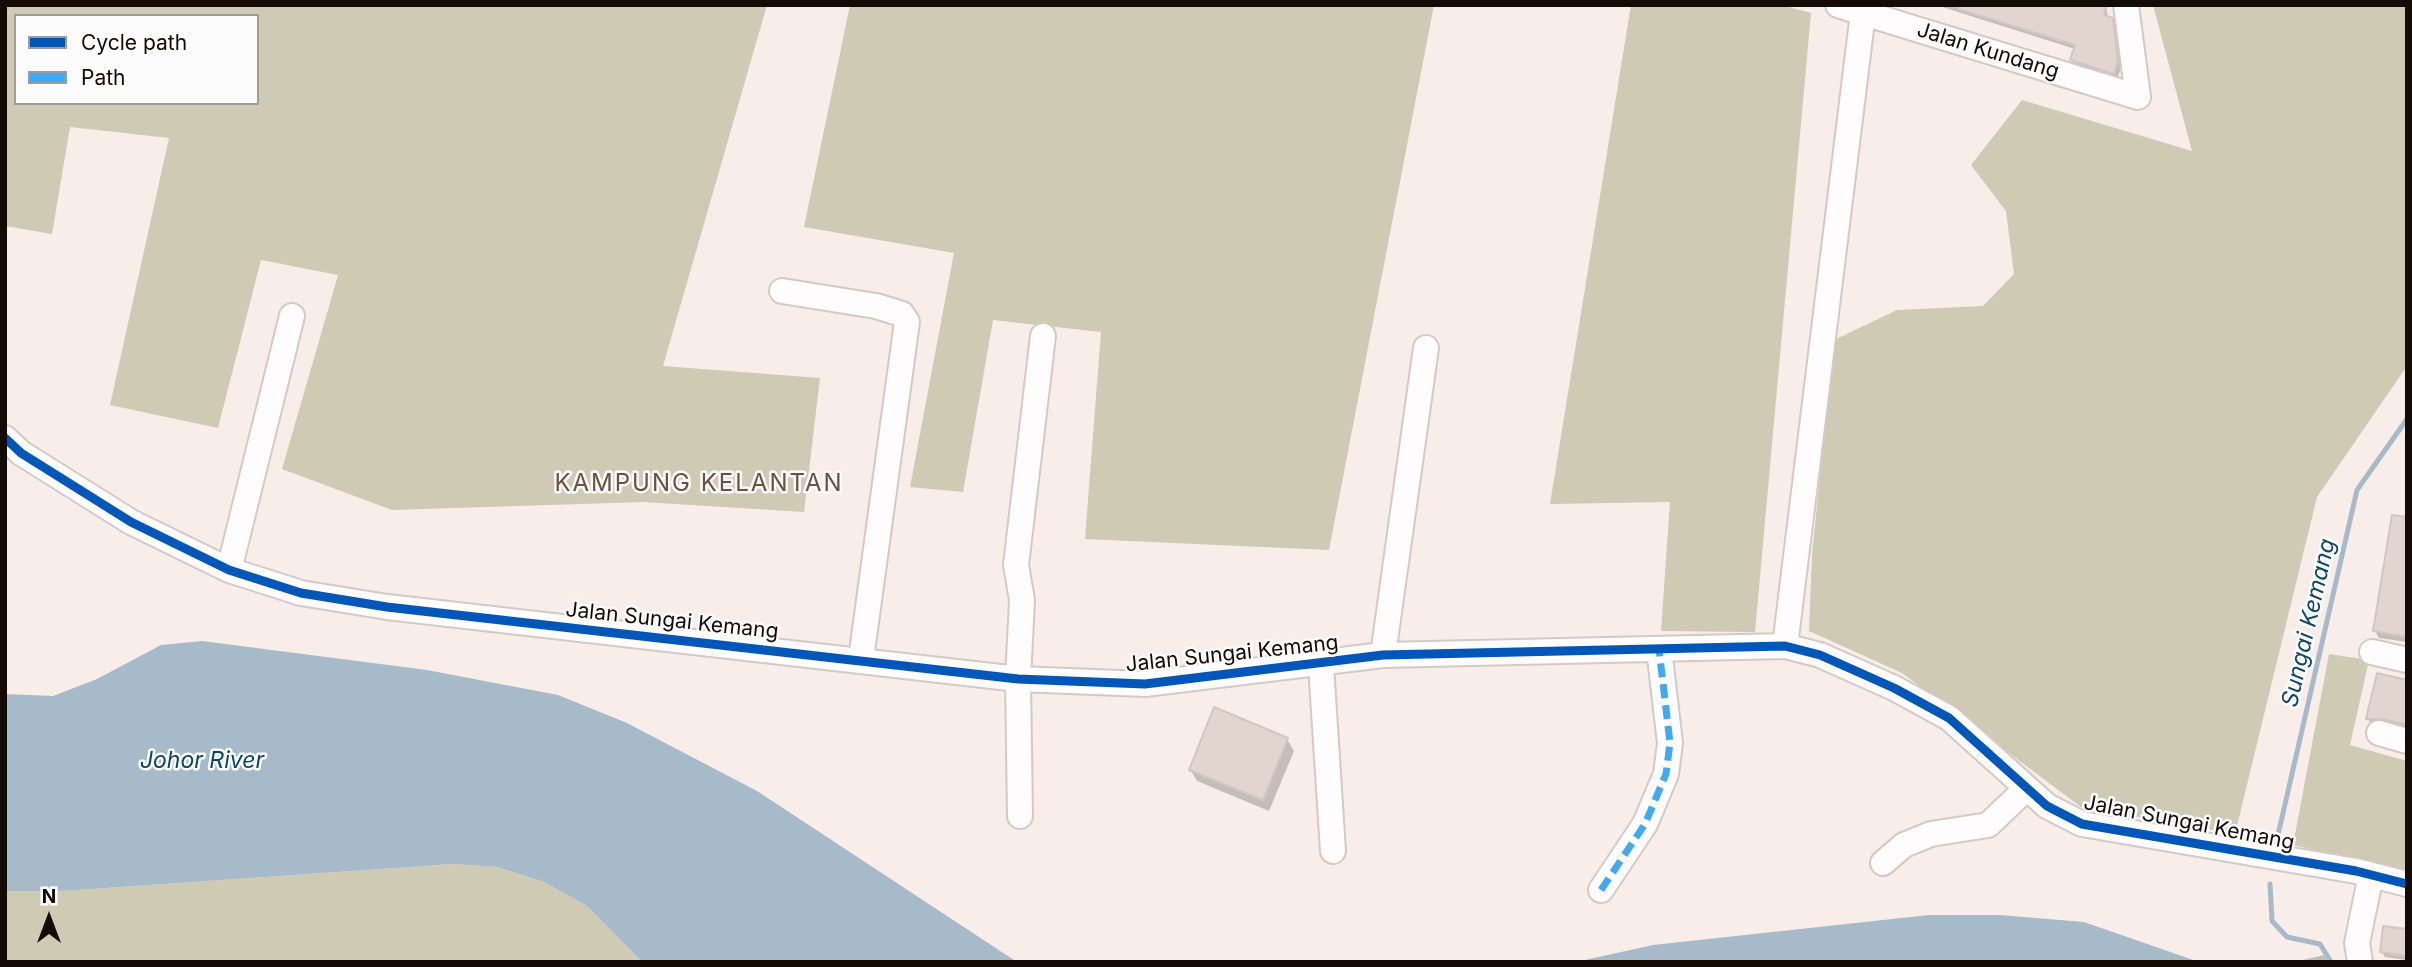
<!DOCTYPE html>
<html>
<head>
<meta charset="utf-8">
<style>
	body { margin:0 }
	#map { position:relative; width:2412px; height:967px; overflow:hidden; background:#f8ede8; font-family:Inter,sans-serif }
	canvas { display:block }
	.frame { position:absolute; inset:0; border:7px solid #140a06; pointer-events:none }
	.legend { position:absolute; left:14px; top:14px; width:245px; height:91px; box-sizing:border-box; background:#fcfcfc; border:2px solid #9f9b9a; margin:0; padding:9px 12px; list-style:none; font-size:21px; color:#140a06 }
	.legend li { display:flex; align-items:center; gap:14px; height:35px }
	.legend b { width:35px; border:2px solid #9f9b9a }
	.north { position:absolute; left:14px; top:883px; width:70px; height:70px; -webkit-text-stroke:5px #fcfcfc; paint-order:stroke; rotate:0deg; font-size:19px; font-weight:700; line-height:28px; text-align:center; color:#140a06 }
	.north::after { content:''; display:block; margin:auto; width:24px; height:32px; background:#140a06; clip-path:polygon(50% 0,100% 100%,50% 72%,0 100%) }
</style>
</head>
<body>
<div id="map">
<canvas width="2412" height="967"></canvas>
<div class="frame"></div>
<ul class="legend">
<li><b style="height:9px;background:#0057b8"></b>Cycle path</li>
<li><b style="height:9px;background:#3fa9f5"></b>Path</li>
</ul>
<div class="north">N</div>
</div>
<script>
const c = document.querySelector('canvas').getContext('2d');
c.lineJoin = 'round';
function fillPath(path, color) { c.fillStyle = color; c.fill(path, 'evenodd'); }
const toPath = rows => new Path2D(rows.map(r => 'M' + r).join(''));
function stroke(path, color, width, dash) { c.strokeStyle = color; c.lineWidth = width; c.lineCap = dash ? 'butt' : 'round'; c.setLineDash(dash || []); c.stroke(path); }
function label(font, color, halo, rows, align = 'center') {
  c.font = font + ' Inter,sans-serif'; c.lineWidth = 5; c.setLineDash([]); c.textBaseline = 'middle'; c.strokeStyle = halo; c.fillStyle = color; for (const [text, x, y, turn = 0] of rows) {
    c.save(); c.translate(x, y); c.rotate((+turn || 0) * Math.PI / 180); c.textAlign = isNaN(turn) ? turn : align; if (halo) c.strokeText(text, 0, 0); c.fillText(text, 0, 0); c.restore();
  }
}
fillPath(toPath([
	[5,5,767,5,663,366,820,378,804,512,643,502,392,510,282,469,338,275,261,260,218,428,110,405,169,138,70,127,52,234,5,226],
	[16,16,257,16,257,103,16,103],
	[850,5,1434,5,1329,550,1085,539,1101,332,993,320,963,492,910,487,954,253,804,227],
	[1631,5,1782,5,1811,13,1755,632,1661,631,1670,502,1550,504],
	[2153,5,2407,5,2407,366,2317,497,2235,834,2081,807,1902,673,1809,631,1812,555,1834,340,1897,310,1983,306,2014,274,2006,211,1971,165,2022,100,2192,151],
	[2329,654,2369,660,2350,745,2407,761,2407,871,2293,845],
	[453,864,497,867,544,882,587,906,642,962,5,962,5,891,63,891]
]), '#cecab4');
fillPath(toPath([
	[202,641,427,670,558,695,627,723,757,791,1017,962,642,962,587,906,544,882,497,867,453,864,63,891,5,891,5,694,53,696,97,679,161,645],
	[1929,915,2000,915,2084,922,2199,962,1576,962,1653,945]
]), '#a7baca');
fillPath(toPath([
	[1936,5,2106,5,2108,18,2115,26,2121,68,2117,79,2075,66,2072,60,2075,49],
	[2407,506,2407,642,2379,638,2375,631],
	[2407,682,2407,729,2387,724,2371,724,2368,719],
	[1287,739,1294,751,1269,811,1197,781,1190,769],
	[2407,931,2407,960,2385,957,2381,951],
	[2324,955,2327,962,2294,962]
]), '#0003');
stroke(toPath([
	[2275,848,2357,490,2407,419],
	[2270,884,2272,921,2287,937,2320,944,2331,962]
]), '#a7baca', 5);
const building = toPath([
	[1959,5,2107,5,2104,15,2113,18,2118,62,2114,74,2070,60,2075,45,1958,9,1959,5],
	[2392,515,2407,517,2407,637,2373,631,2392,515],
	[2377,673,2407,680,2407,725,2383,719,2366,719,2377,673],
	[1214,707,1288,738,1263,800,1189,770,1214,707],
	[2383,926,2407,929,2407,956,2380,952,2383,926]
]);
fillPath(building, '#e2d5d0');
stroke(building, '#d2c6c2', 2);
const minor = toPath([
	[1838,5,2138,97,2126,5],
	[782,291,876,306,902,314,907,322,861,659],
	[5,438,21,453,131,522,229,570,301,593,387,607,1018,679,1145,684,1383,655,1785,646,1820,655,1894,688,1949,718,2047,806,2082,824,2356,871,2407,884],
	[229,570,292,316],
	[1785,646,1864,5],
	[2372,652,2407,660],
	[1383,655,1426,348],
	[1321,665,1333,851],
	[2379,733,2407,741],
	[1020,816,1018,679,1022,600,1016,565,1043,336],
	[1883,863,1904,845,1931,834,1988,825,2027,788],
	[1601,890,1645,824,1666,774,1670,743,1659,649],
	[2360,962,2357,943,2371,875]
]);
stroke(minor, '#d4c9c5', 28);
stroke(minor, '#fefcfc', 24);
stroke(toPath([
	[1601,890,1645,824,1666,774,1670,743,1659,649]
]), '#3fa9f5', 7, [14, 7]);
stroke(toPath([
	[5,438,21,453,131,522,229,570,301,593,387,607,1018,679,1145,684,1383,655,1785,646,1820,655,1894,688,1949,718,2047,806,2082,824,2356,871,2407,884]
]), '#0057b8', 9);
label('21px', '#140a06', '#fcfcfc', [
	["Jalan Kundang",1988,51,17],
	["Jalan Sungai Kemang",672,621,6],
	["Jalan Sungai Kemang",1232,654,-6],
	["Jalan Sungai Kemang",2189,823,11]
]);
label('italic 23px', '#0b4568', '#fcfcfc', [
	["Sungai Kemang",2309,623,-77],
	["Johor River",202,761]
]);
c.letterSpacing = '2px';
label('24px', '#6c5044', '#fcfcfc', [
	["KAMPUNG KELANTAN",699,484]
]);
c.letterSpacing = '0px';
</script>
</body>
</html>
